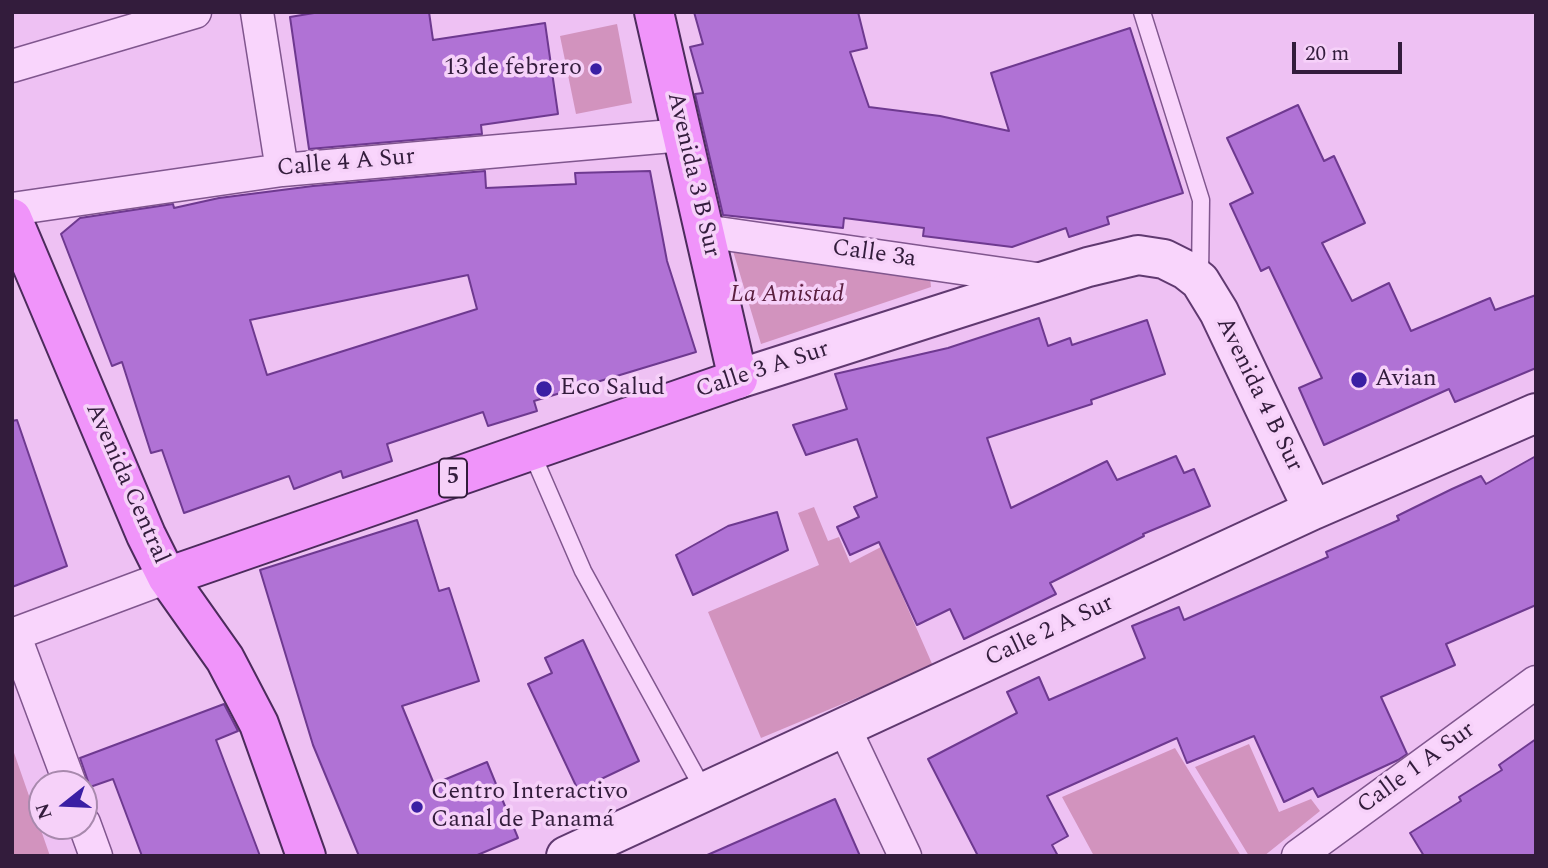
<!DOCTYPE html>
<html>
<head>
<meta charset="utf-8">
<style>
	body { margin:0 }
	#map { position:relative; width:1548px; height:868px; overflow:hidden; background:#eec1f3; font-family:Spectral,serif }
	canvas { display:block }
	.frame { position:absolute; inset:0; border:14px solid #331c3c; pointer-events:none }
	.north { position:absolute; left:28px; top:770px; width:70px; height:70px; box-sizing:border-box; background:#f6d1f9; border:2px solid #a889ad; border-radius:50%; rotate:252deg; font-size:19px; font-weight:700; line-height:28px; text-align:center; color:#331c3c }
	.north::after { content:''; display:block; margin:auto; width:24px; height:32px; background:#3a1fa4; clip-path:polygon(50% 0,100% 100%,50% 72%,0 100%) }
	.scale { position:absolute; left:1292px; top:42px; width:110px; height:32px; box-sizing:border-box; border:4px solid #331c3c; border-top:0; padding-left:9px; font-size:21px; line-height:24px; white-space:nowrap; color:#331c3c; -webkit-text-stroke:5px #f6d1f9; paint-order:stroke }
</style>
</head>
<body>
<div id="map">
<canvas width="1548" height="868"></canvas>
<div class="frame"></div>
<div class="north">N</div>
<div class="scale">20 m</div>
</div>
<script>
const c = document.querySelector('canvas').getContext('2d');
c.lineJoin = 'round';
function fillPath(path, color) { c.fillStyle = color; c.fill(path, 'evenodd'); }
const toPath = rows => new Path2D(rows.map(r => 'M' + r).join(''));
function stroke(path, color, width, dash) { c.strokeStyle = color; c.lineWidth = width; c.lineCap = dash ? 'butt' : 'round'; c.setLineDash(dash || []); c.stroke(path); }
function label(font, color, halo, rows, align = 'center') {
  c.font = font + ' Spectral,serif'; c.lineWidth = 7; c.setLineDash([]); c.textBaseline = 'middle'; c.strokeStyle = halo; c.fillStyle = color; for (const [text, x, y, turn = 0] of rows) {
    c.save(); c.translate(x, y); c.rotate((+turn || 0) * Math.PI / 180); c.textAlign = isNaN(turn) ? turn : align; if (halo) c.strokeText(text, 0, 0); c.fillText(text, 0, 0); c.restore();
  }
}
fillPath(toPath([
	[617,24,632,103,576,114,560,36],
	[733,251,930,277,931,287,761,344],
	[814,507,828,541,839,537,850,563,881,547,933,666,761,738,708,612,819,565,798,513],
	[1249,744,1279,812,1311,799,1320,811,1264,856,1249,856,1195,767],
	[12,747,50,856,12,856],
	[1175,748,1241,856,1094,856,1062,797]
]), '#d293be');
const building = toPath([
	[320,12,429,12,433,40,545,23,558,114,481,125,482,134,309,149,290,17,320,12],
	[694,12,858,12,867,48,850,52,869,107,940,116,1009,131,991,73,1130,28,1183,193,1107,217,1109,224,1069,237,1066,228,1012,247,923,236,924,228,844,218,843,228,723,215,695,94,703,93,690,47,703,44,694,12],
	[1298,105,1324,161,1334,156,1365,223,1322,243,1352,301,1389,283,1411,331,1490,298,1495,310,1536,295,1536,368,1455,402,1449,389,1324,445,1299,388,1322,378,1269,267,1261,271,1230,204,1253,193,1227,138,1298,105],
	[485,171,486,188,576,184,575,173,650,171,667,261,696,352,534,401,537,411,488,426,483,412,387,444,392,461,343,478,341,471,294,489,289,476,184,513,162,450,151,453,122,362,112,366,61,234,80,218,173,204,174,208,219,198,313,186,485,171],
	[468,275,477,309,267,375,250,320,468,275],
	[1039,318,1048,346,1070,338,1072,345,1147,320,1165,374,1091,400,1092,404,987,438,1011,508,1107,461,1117,480,1176,456,1184,473,1194,469,1210,506,1143,534,1144,536,1050,583,1056,594,964,639,950,609,917,625,879,542,850,555,837,527,859,517,854,507,877,497,857,439,806,455,793,425,847,409,835,374,948,348,1039,318],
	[17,420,67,566,12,587,12,421,17,420],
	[1536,456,1536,605,1446,644,1455,665,1381,697,1407,754,1398,760,1318,797,1313,788,1284,802,1254,736,1187,763,1177,738,1047,796,1068,836,1052,845,1058,856,978,856,928,759,1017,713,1007,692,1039,677,1049,700,1145,658,1132,626,1179,607,1184,620,1328,557,1326,552,1399,520,1397,516,1452,489,1481,476,1486,484,1536,456],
	[777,512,788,550,693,595,676,555,728,526,777,512],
	[417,520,439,591,449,588,479,681,402,706,434,784,487,762,518,838,475,856,359,856,313,745,260,570,417,520],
	[583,640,639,761,578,790,528,684,552,673,545,658,583,640],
	[224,704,238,731,216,740,260,856,142,856,113,779,90,787,80,758,224,704],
	[1536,739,1536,856,1424,856,1410,833,1461,801,1459,797,1502,770,1499,765,1536,739],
	[835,799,860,856,705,856,835,799]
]);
fillPath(building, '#b072d5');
stroke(building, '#6e3990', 2);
const lane = toPath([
	[1142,12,1201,200,1200,276],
	[531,451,583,571,696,776,702,793]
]);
const street = toPath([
	[257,12,282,170],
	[12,66,195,12],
	[12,209,282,170,683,135],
	[704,231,1044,280],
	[14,634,70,784],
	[12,635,167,577],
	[844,727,905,856],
	[84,823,96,856],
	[1298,856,1536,682]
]);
const secondary = toPath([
	[738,379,1088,267,1138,255,1164,259,1186,270,1200,281,1219,312,1313,510],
	[566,856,1313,510,1536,413]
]);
const primary = toPath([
	[12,218,146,535,167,577,225,659,259,724,306,856],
	[167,577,738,379,654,12]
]);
stroke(lane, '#80568e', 19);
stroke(street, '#80568e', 35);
stroke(secondary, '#603970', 42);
stroke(primary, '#4c2b5c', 42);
stroke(lane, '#f9d5fc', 16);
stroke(street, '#f9d5fc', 32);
stroke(secondary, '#f9d5fc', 38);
stroke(primary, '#f094fa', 38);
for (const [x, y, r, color] of [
	[596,69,7,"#3a1fa4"],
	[1359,380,9,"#3a1fa4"],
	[544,389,9,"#3a1fa4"],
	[417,807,7,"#3a1fa4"]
]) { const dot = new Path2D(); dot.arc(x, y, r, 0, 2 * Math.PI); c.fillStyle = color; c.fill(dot); stroke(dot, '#f6d1f9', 2.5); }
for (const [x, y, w] of [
	[453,478,28]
]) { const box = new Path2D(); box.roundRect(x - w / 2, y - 19.5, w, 39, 5); c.fillStyle = '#f6d1f9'; c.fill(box); stroke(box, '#331c3c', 2); }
label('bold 23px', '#331c3c', null, [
	["5",453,478]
]);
label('24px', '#331c3c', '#f6d1f9', [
	["13 de febrero",582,69,"right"],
	["Avian",1375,380],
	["Eco Salud",560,389],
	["Centro Interactivo",431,793],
	["Canal de Panamá",431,821]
], 'left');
label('24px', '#331c3c', '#f6d1f9', [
	["Calle 4 A Sur",346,164,-5],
	["Avenida 3 B Sur",692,175,77],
	["Calle 3a",874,255,8],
	["Calle 3 A Sur",763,371,-18],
	["Avenida 4 B Sur",1258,395,64],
	["Avenida Central",126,484,66],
	["Calle 2 A Sur",1050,632,-25],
	["Calle 1 A Sur",1417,769,-36]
]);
label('italic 24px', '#5b2040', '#f6d1f9', [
	["La Amistad",787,296]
]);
</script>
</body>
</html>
